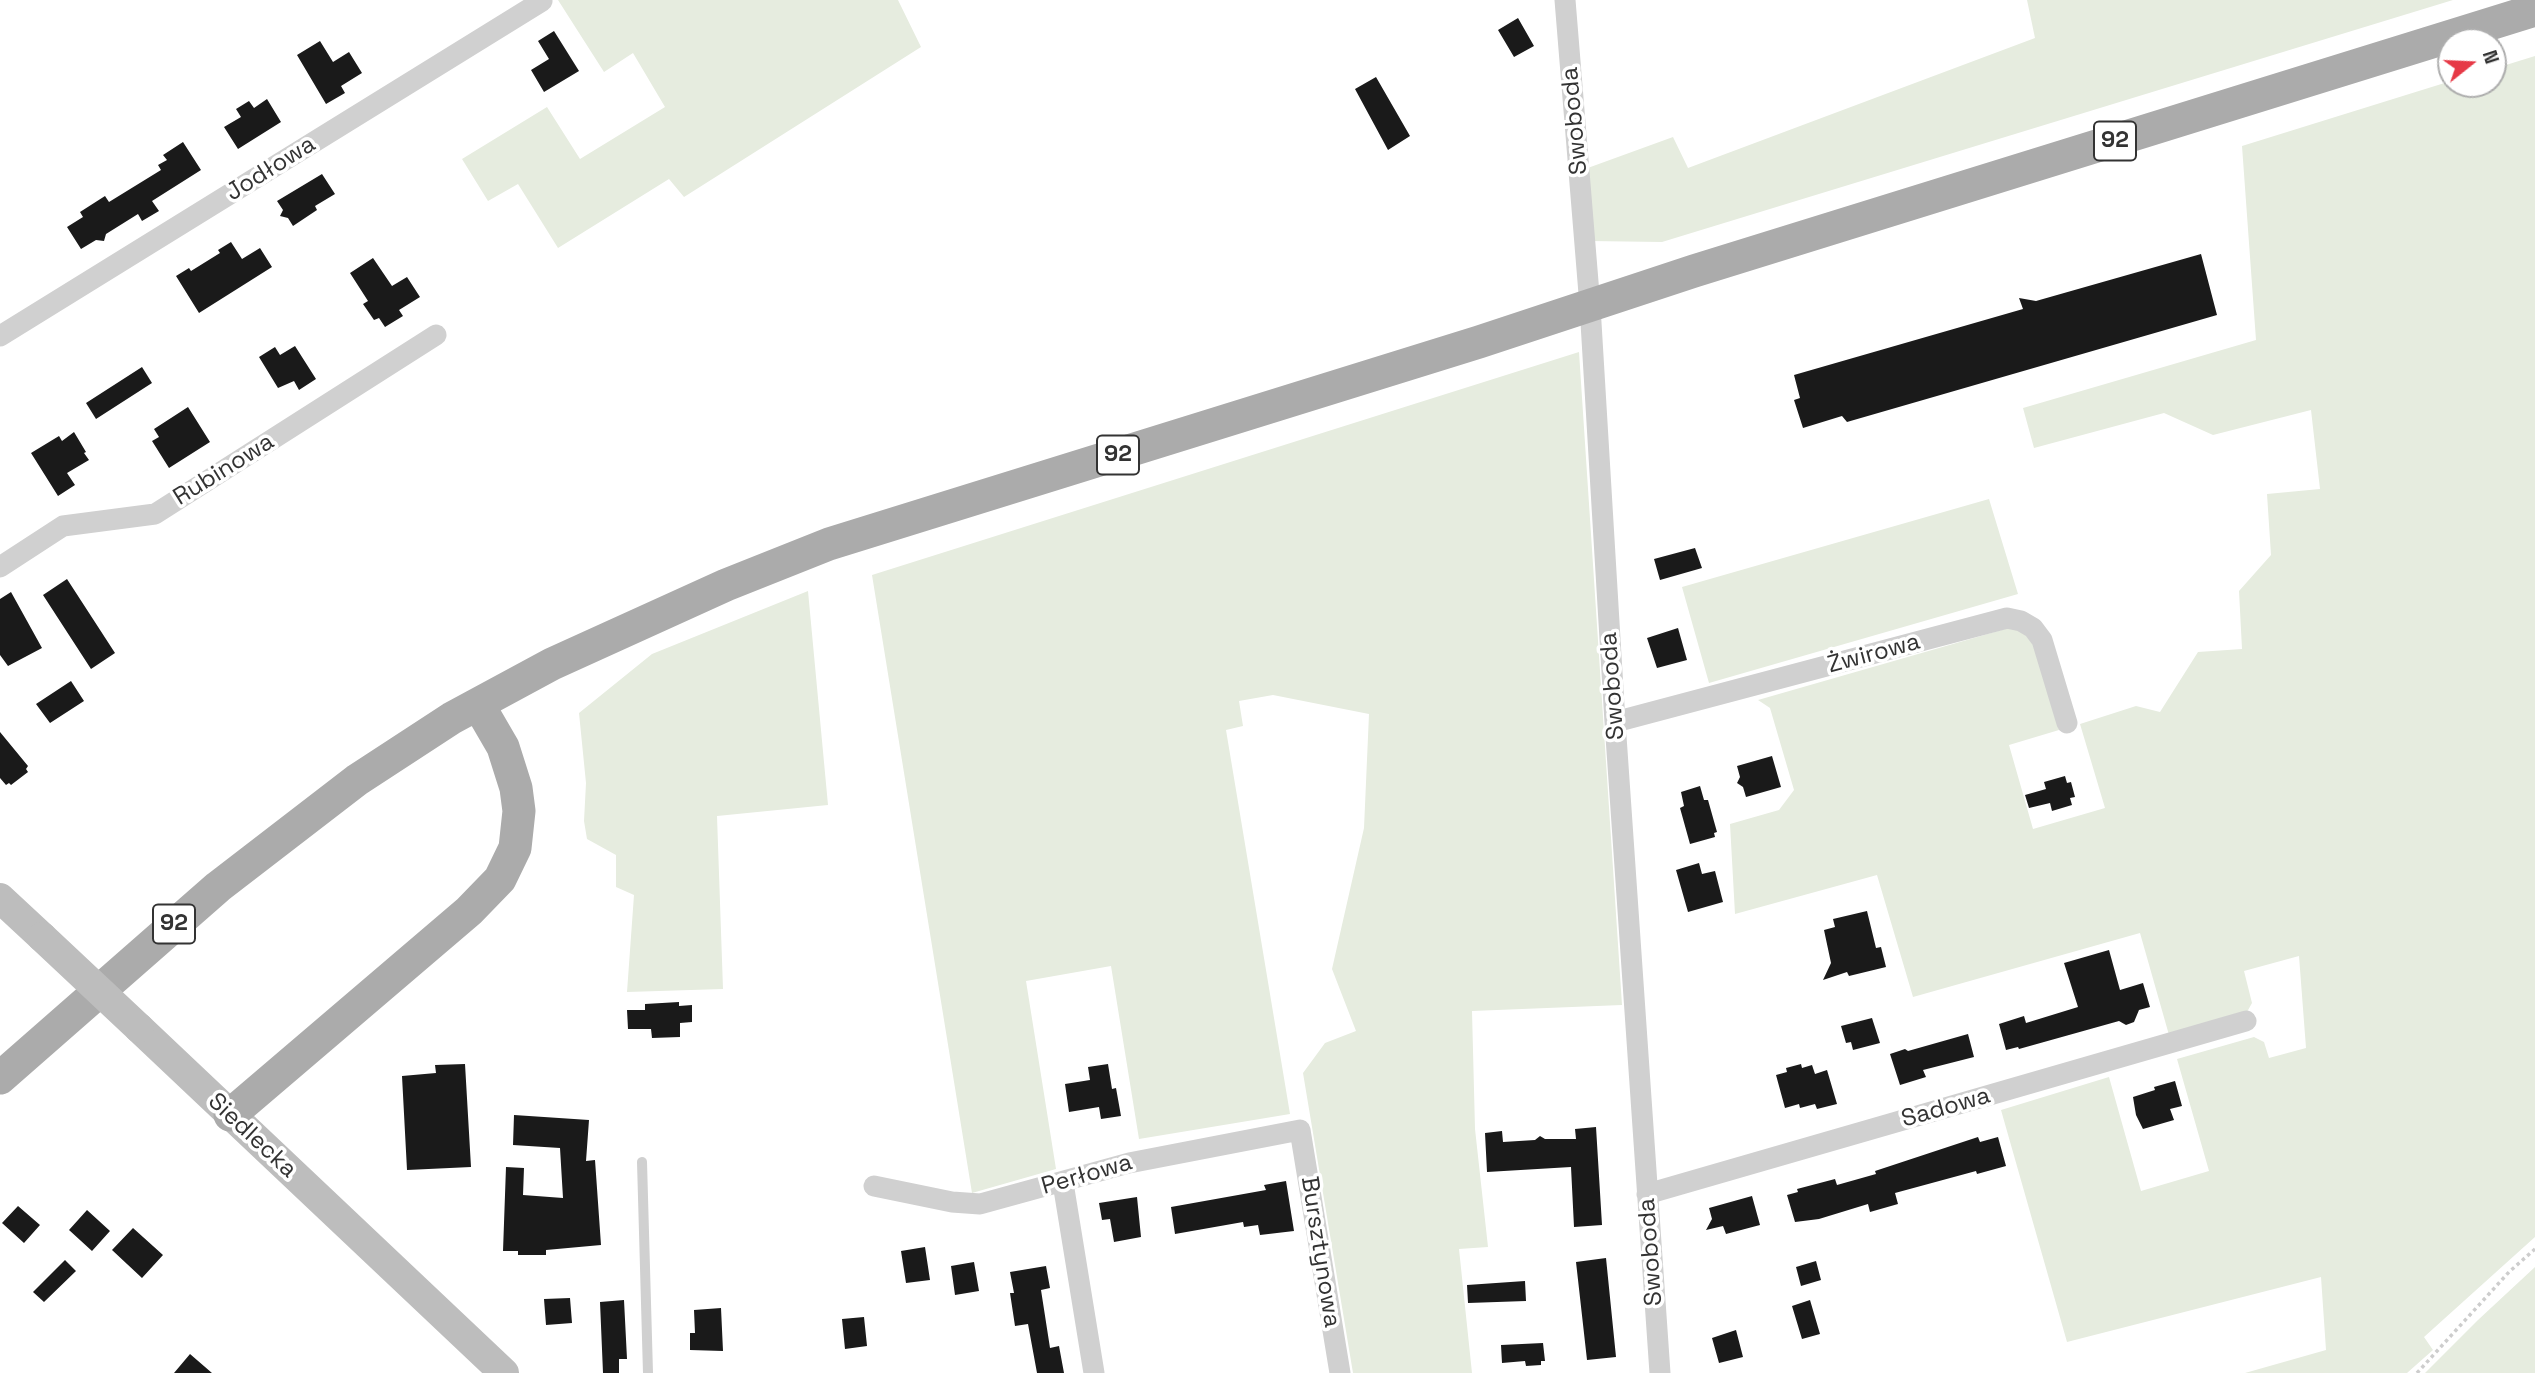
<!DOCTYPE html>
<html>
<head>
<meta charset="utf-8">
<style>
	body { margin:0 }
	#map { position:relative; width:2535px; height:1373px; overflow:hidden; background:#fff; font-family:"Space Grotesk",sans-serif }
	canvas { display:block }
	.north { position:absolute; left:2437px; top:28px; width:70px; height:70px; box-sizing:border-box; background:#fff; border:2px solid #adadad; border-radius:50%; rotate:72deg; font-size:19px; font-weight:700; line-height:28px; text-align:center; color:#333 }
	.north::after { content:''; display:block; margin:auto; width:24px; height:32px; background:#e63946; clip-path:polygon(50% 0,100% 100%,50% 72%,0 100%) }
</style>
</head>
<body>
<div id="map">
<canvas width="2535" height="1373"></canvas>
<div class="north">N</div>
</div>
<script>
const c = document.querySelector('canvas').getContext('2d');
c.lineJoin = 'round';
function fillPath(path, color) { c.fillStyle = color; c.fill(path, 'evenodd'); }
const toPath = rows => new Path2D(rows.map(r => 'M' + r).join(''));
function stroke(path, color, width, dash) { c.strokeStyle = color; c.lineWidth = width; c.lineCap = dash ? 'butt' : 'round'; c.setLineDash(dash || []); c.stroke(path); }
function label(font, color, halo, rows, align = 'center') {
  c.font = font + ' "Space Grotesk",sans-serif'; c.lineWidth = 7; c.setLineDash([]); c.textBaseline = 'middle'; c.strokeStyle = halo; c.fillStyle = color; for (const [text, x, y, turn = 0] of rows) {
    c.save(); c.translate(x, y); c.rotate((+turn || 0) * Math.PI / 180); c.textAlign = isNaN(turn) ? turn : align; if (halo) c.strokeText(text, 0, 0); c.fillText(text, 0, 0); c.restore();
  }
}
fillPath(toPath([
	[558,0,898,0,921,47,684,197,669,179,558,248,518,184,488,201,462,159,547,107,580,159,665,107,633,53,604,72],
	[2027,0,2453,0,1662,242,1589,241,1585,169,1673,137,1688,168,2035,38],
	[2535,56,2535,1237,2424,1337,2433,1350,2407,1373,2245,1373,2326,1350,2321,1277,2067,1342,2001,1110,2109,1077,2141,1191,2209,1171,2177,1059,2254,1037,2264,1042,2269,1058,2306,1048,2299,956,2244,971,2252,1003,2247,1012,2169,1035,2140,933,1913,997,1877,875,1735,914,1730,824,1779,810,1794,790,1770,708,1758,700,2019,625,2031,634,2059,730,2009,745,2033,829,2105,808,2080,724,2136,706,2160,712,2198,652,2242,649,2239,591,2271,555,2267,494,2320,489,2311,410,2213,435,2164,413,2034,448,2023,408,2256,340,2242,146,2451,81,2451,84,2493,84,2493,69],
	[1579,352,1622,1005,1472,1011,1475,1129,1488,1247,1459,1249,1472,1373,1353,1373,1303,1073,1325,1043,1356,1031,1332,969,1364,828,1369,714,1273,695,1239,701,1243,726,1226,730,1290,1114,1139,1139,1111,966,1026,981,1056,1169,972,1193,872,575],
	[1989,499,2018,594,1709,683,1682,587],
	[808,591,828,805,717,816,723,989,627,992,634,895,616,887,616,855,587,839,584,821,586,783,579,713,652,654],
	[2535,1267,2535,1373,2425,1373,2478,1320]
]), '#e6ecdf');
fillPath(toPath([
	[1518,18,1534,46,1514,57,1498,30],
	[554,31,579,71,544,92,531,70,549,59,538,41],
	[320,41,333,62,349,52,362,73,341,86,345,93,326,104,297,55],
	[1376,77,1410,136,1388,150,1355,89],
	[267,99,281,122,238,149,224,127,241,117,236,109,249,101,254,108],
	[183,142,201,170,152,201,159,211,142,221,138,214,106,234,104,241,96,240,81,249,67,227,83,217,80,212,105,196,109,202,161,170,158,165,167,160,163,155],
	[322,174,335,194,315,206,317,210,293,226,288,218,280,216,283,210,277,201],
	[231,242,242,259,260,248,272,267,199,313,176,276,189,268,191,271,220,253,218,250],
	[2201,254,2217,315,1847,422,1842,416,1803,428,1794,400,1800,398,1794,375,2023,309,2019,298,2036,301],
	[373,258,392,286,407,277,420,297,399,310,403,316,385,327,379,318,374,320,363,304,368,301,350,273],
	[295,346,316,379,299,390,294,381,278,388,259,357,275,347,280,355],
	[142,367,152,383,96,419,86,403],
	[188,407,210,442,169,468,152,441,159,437,154,429],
	[74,432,86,452,84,453,89,460,67,473,75,485,58,496,31,453,59,436,62,441],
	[1695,548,1702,568,1660,580,1654,559],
	[67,579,115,653,91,669,43,595],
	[11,592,42,648,8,666,0,655,0,599],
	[1678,628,1687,660,1657,668,1647,638],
	[71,681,84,701,50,723,36,704],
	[0,732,28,766,26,769,28,772,11,785,9,783,6,785,0,778],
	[1772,756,1781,787,1746,797,1743,787,1737,783,1740,777,1737,766],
	[2065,776,2067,783,2071,782,2075,797,2070,798,2072,805,2052,811,2050,803,2029,808,2025,795,2046,789,2044,782],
	[1700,786,1704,800,1708,800,1717,832,1714,833,1715,837,1690,844,1680,808,1684,806,1681,792],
	[1699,863,1702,874,1715,871,1723,902,1688,912,1676,870],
	[1867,911,1876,948,1881,947,1886,967,1849,976,1847,972,1823,980,1831,963,1824,930,1835,927,1833,919],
	[2109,950,2120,990,2143,983,2150,1007,2139,1010,2134,1022,2126,1025,2119,1021,2019,1049,2018,1047,2006,1050,1999,1024,2024,1016,2026,1023,2078,1007,2064,963],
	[679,1002,679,1006,692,1005,692,1022,680,1023,680,1037,652,1038,651,1029,628,1029,627,1010,645,1010,645,1004],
	[1872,1018,1880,1043,1853,1050,1851,1042,1846,1043,1841,1026],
	[1968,1034,1974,1057,1923,1070,1926,1077,1900,1085,1890,1054,1905,1049,1908,1051],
	[465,1064,471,1167,407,1170,402,1076,436,1073,435,1065],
	[1108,1064,1112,1089,1116,1088,1121,1116,1101,1119,1099,1107,1069,1112,1065,1084,1090,1080,1088,1067],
	[1801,1064,1802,1068,1812,1065,1815,1074,1827,1070,1837,1104,1817,1109,1815,1104,1800,1108,1799,1104,1785,1108,1776,1075,1787,1072,1786,1068],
	[2175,1081,2182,1106,2170,1109,2174,1120,2143,1129,2136,1115,2133,1097,2155,1090,2154,1087],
	[514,1115,589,1120,586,1161,595,1160,601,1245,546,1250,546,1255,518,1255,518,1251,503,1251,506,1167,524,1168,523,1195,563,1198,560,1148,513,1145],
	[1596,1127,1602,1225,1574,1227,1571,1167,1487,1172,1485,1133,1502,1131,1503,1142,1535,1140,1540,1136,1545,1139,1576,1139,1575,1129],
	[1978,1137,1980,1142,1998,1137,2006,1166,1977,1174,1976,1171,1895,1193,1898,1204,1870,1212,1868,1204,1819,1219,1795,1222,1787,1195,1798,1192,1797,1189,1835,1179,1837,1185,1876,1174,1875,1171],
	[1286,1181,1294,1231,1260,1235,1258,1225,1244,1227,1243,1222,1175,1234,1171,1207,1266,1190,1264,1185],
	[1752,1196,1760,1225,1726,1234,1723,1226,1706,1230,1712,1219,1709,1208],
	[1137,1197,1141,1237,1114,1242,1110,1219,1102,1220,1099,1203],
	[18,1206,40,1225,24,1243,2,1223],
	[87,1210,110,1231,92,1251,69,1230],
	[133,1228,163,1255,142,1278,112,1250],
	[925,1247,930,1280,906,1283,901,1251],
	[1606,1258,1616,1357,1587,1360,1576,1262],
	[65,1260,76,1271,44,1302,33,1292],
	[1816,1261,1821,1280,1801,1286,1796,1267],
	[974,1262,979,1291,955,1295,951,1266],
	[1046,1266,1050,1288,1041,1290,1050,1348,1059,1346,1064,1373,1037,1373,1028,1324,1015,1326,1010,1293,1014,1293,1010,1272],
	[1525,1281,1526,1301,1468,1303,1467,1285],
	[570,1298,572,1323,546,1325,544,1299],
	[624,1300,627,1359,619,1359,619,1373,603,1373,600,1302],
	[1810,1300,1820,1334,1802,1339,1792,1306],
	[721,1308,723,1351,690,1350,690,1333,695,1333,694,1310],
	[864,1317,867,1346,845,1349,842,1319],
	[1736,1330,1743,1357,1719,1363,1712,1338],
	[1543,1343,1545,1361,1541,1361,1541,1365,1526,1366,1525,1361,1502,1363,1501,1345],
	[190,1354,212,1373,174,1373]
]), '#1a1a1a');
stroke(toPath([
	[2417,1373,2509,1272,2535,1249]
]), '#cdcdcd', 3.5, [3.5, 3.5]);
stroke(toPath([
	[642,1162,648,1373]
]), '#d0d0d0', 10);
stroke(toPath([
	[1565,0,1590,306,1615,722,1660,1373],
	[0,336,542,1],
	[0,567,63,526,155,514,436,335],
	[1615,722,2007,618,2021,621,2033,628,2042,640,2067,723],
	[1063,1183,1094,1373],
	[874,1186,952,1202,980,1204,1129,1163,1300,1130,1340,1373],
	[1647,1194,2246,1021]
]), '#d0d0d0', 21);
stroke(toPath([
	[0,898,42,937],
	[139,1028,504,1373]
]), '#bdbdbd', 30);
stroke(toPath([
	[0,1078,218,887,357,780,452,718,552,664,726,585,829,544,1479,342,1694,271,2535,10],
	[230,1115,469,911,500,879,515,848,519,811,516,788,503,747,478,704]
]), '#ababab', 33);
stroke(toPath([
	[42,937,139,1028]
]), '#bdbdbd', 30);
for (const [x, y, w] of [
	[2115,141,42],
	[1118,455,42],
	[174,924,42]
]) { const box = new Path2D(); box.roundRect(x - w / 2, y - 19.5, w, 39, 5); c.fillStyle = '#fff'; c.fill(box); stroke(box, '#333', 2); }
label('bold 23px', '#333', null, [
	["92",2115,141],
	["92",1118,455],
	["92",174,924]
]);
label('24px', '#333', '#fff', [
	["Swoboda",1575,121,-95],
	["Jodłowa",271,169,-32],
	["Rubinowa",224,470,-32],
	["Żwirowa",1874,654,-15],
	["Swoboda",1613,686,-94],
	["Sadowa",1946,1108,-16],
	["Siedlecka",252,1136,43],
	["Perłowa",1087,1175,-16],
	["Bursztynowa",1320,1252,81],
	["Swoboda",1651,1252,-94]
]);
</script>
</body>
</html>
